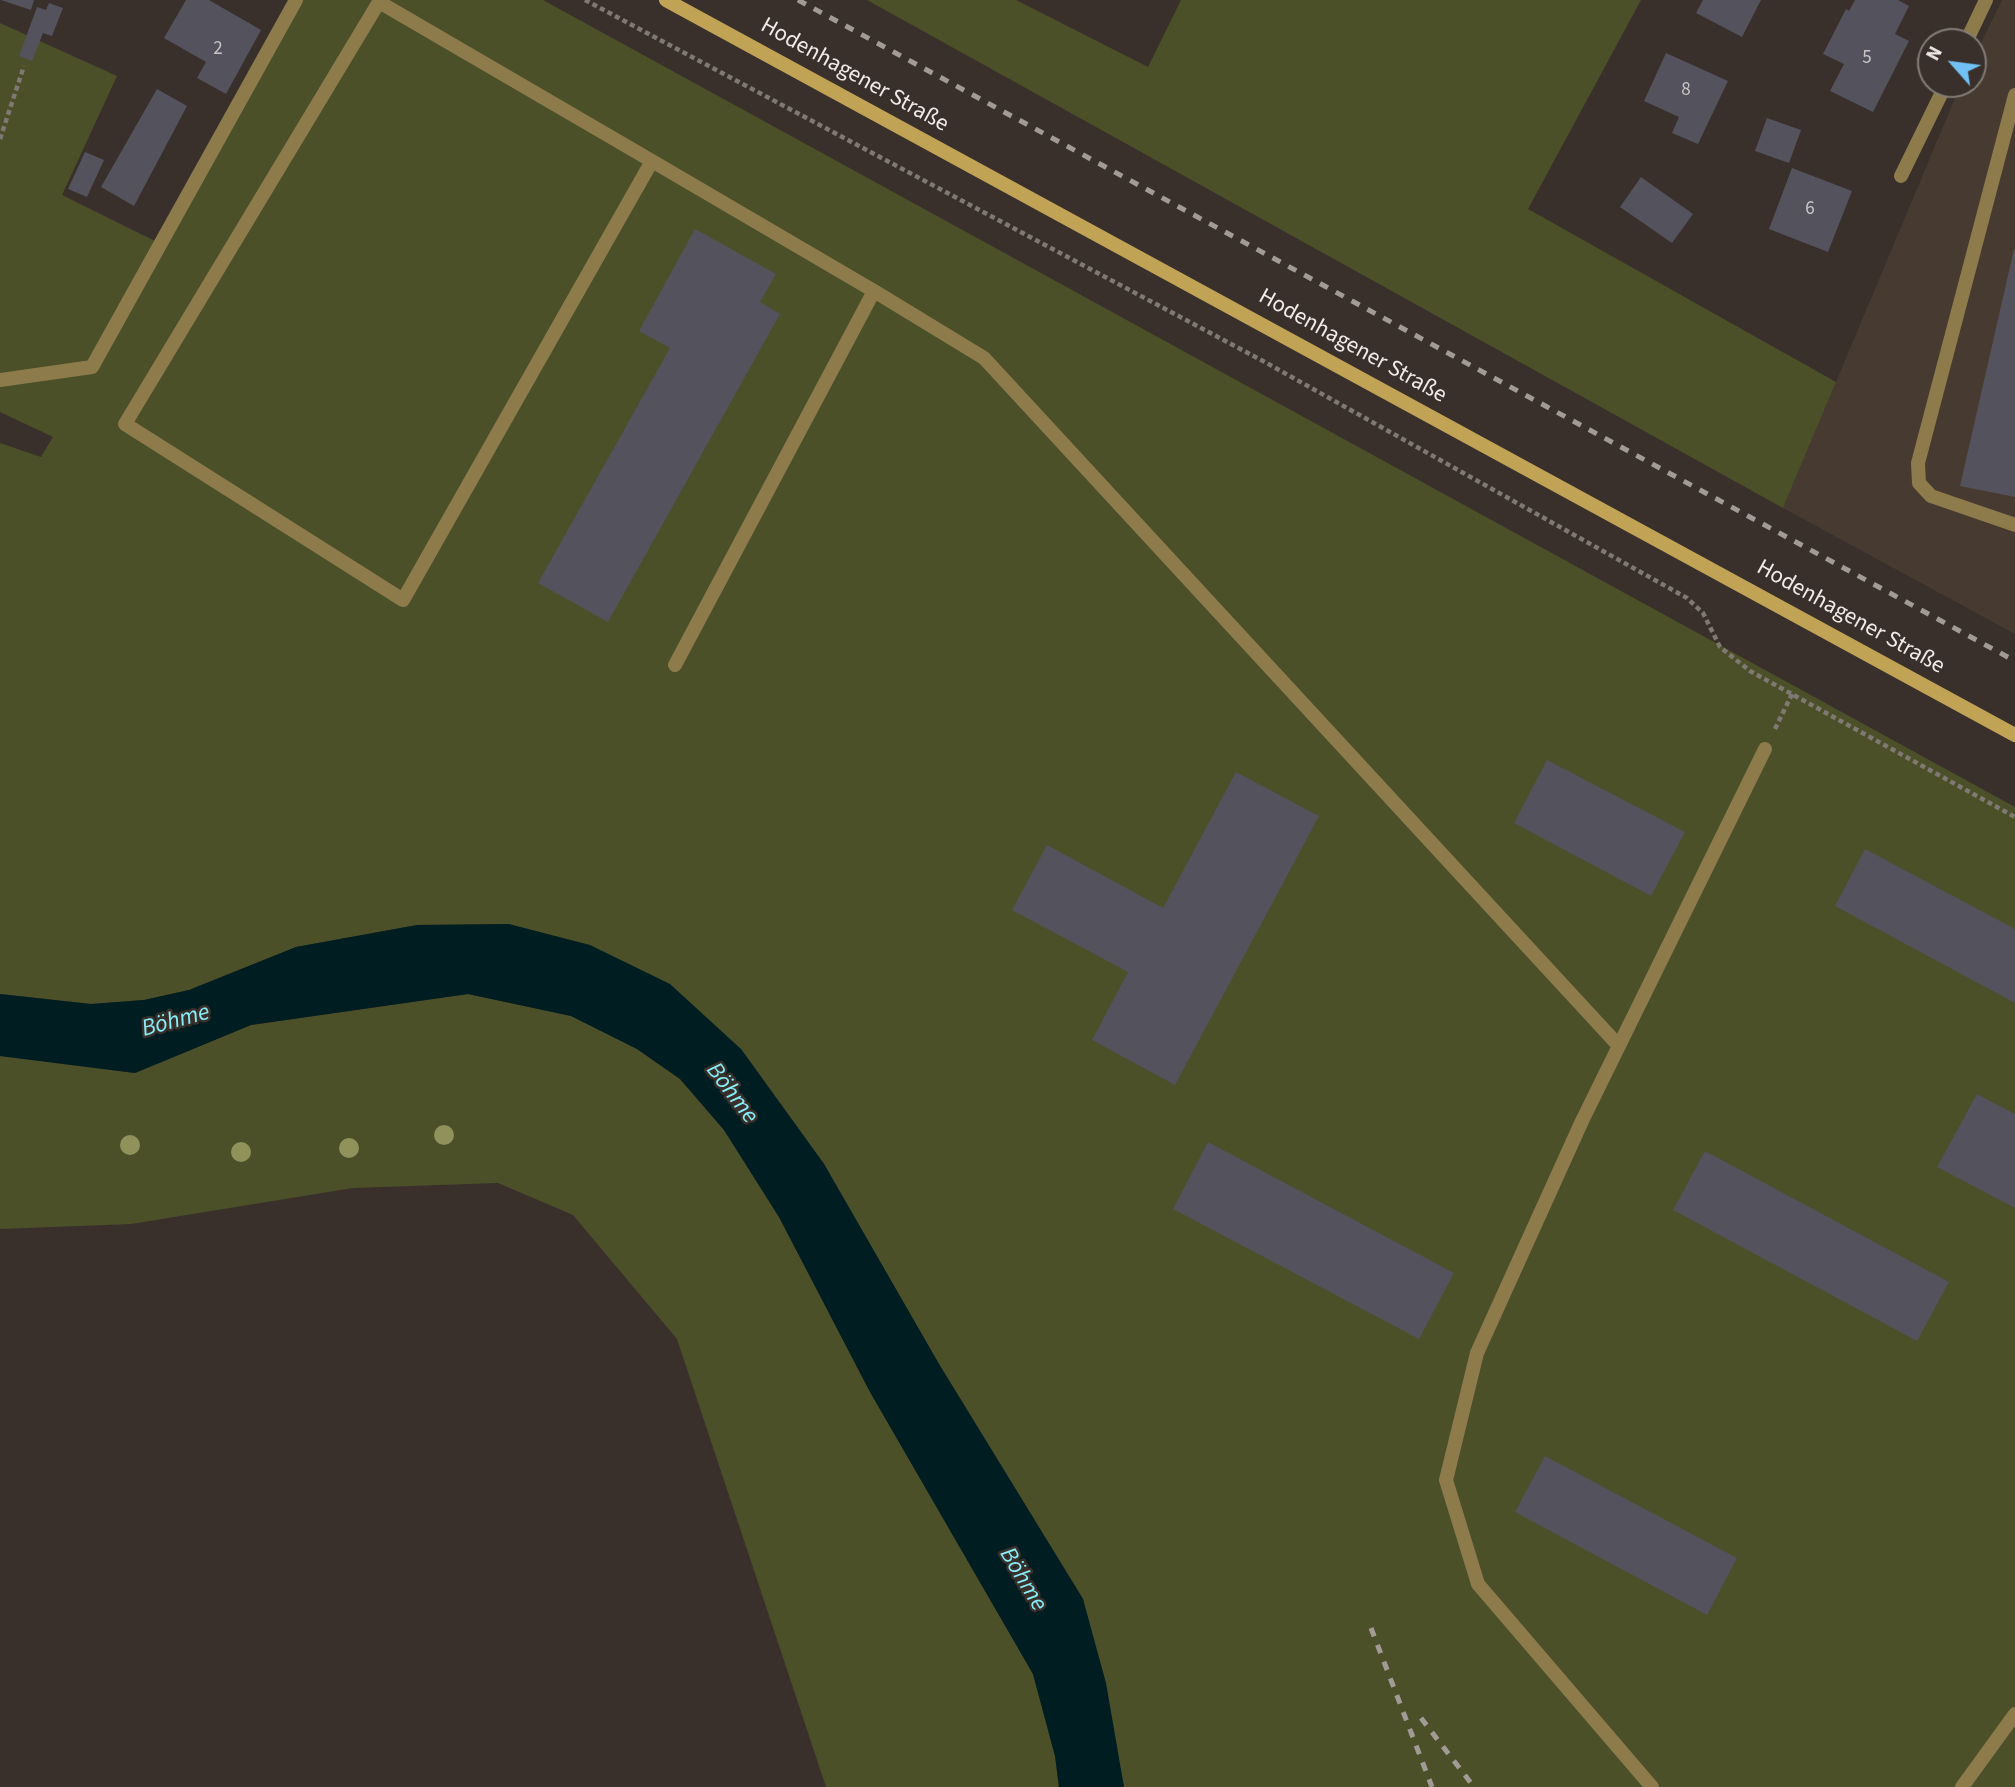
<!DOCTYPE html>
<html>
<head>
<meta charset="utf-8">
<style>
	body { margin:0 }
	#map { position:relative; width:2015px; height:1787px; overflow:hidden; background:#39302b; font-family:"Source Sans 3",sans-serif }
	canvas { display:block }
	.north { position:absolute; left:1917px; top:28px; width:70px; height:70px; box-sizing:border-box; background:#39302b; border:2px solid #837b76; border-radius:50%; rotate:298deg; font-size:19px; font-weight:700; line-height:28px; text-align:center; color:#f1ebe7 }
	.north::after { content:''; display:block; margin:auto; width:24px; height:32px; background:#71c1f5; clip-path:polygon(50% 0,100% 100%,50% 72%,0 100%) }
</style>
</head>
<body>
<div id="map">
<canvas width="2015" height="1787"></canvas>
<div class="north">N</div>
</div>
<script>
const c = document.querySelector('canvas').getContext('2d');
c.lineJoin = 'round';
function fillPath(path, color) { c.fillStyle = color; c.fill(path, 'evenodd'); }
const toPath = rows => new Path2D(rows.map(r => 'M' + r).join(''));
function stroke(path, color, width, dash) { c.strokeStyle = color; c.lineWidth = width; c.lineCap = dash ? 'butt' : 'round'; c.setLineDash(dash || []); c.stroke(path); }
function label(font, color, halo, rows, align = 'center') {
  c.font = font + ' "Source Sans 3",sans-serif'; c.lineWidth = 5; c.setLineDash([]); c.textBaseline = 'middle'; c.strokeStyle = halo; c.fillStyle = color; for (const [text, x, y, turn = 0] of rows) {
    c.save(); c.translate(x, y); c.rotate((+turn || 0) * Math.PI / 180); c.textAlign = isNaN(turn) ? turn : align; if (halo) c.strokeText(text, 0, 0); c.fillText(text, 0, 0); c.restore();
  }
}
fillPath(toPath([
	[2002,0,2015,0,2015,634,1783,508,1961,84,1973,84,1973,59]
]), '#473a31');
fillPath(toPath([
	[292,0,543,0,2015,807,2015,1787,1124,1787,1083,1599,939,1364,824,1164,741,1049,509,924,417,925,296,947,189,990,144,1000,91,1004,0,994,0,443,41,457,53,437,0,412,0,23,117,76,62,195,159,243],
	[867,0,1016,0,1148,67,1181,0,1641,0,1528,209,1836,382,1783,508],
	[468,994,571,1016,637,1049,680,1079,724,1130,779,1217,870,1392,1033,1674,1055,1756,1059,1787,826,1787,677,1339,573,1215,498,1183,353,1188,131,1224,0,1229,0,1056,135,1073,251,1025]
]), '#4b5028');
fillPath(toPath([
	[509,924,590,945,670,984,741,1049,824,1164,939,1364,1083,1599,1106,1683,1124,1787,1059,1787,1055,1756,1033,1674,870,1392,779,1217,724,1130,680,1079,637,1049,571,1016,468,994,251,1025,135,1073,0,1056,0,994,91,1004,144,1000,189,990,296,947,417,925]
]), '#001e21');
fillPath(toPath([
	[1,0,34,0,31,10],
	[186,0,209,0,261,30,226,94,197,78,206,62,164,38],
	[1703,0,1761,0,1742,37,1696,13],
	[1855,0,1898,0,1909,6,1895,34,1909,41,1873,112,1830,91,1844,64,1823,54,1846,9,1849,11],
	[49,3,63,8,52,36,43,33,32,61,19,56,37,7,46,10],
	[1666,53,1728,81,1698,144,1672,133,1679,117,1644,101],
	[157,89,187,106,134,206,101,187],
	[1767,118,1801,130,1789,163,1755,151],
	[85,152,104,160,87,197,68,189],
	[1792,168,1852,191,1828,252,1769,229],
	[1641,177,1693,214,1672,243,1620,207],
	[695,229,776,274,760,302,780,314,608,622,538,583,670,348,639,331],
	[2014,249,2015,250,2015,497,1960,486],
	[1547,760,1685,832,1651,896,1514,823],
	[1236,772,1319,816,1175,1085,1092,1040,1128,972,1012,910,1047,845,1163,908],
	[1865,849,2015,929,2015,1003,1835,906],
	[1977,1094,2015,1114,2015,1208,1937,1167],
	[1208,1142,1454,1273,1419,1339,1173,1209],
	[1705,1151,1949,1282,1917,1341,1673,1210],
	[1545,1456,1737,1558,1707,1615,1515,1512]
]), '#54525c');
stroke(toPath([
	[585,0,1263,361,1687,598,1703,613,1720,647,1750,671,2015,817],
	[0,139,24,66],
	[1775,729,1792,694]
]), '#807873', 4.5, [5, 3.5]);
stroke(toPath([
	[2015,95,1918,463,1919,483,1931,496,2015,525],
	[652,161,403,600,125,424,379,2,652,161,874,291],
	[0,380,92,367,296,0],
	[675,665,874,291,984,358,1619,1046],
	[1652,1787,1478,1584,1446,1480,1477,1353,1582,1121,1765,749],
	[1962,1787,2015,1714]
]), '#8d7b4c', 14);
stroke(toPath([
	[1966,42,1986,0],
	[1901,176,1946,84]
]), '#8d7b4c', 14);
stroke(toPath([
	[666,0,2015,735]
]), '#c1a356', 14);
stroke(toPath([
	[798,0,2015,661],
	[1371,1628,1432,1787],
	[1421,1718,1474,1787]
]), '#a19a95', 5, [9, 9]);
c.fillStyle = '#90925b';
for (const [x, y] of [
	[444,1135],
	[130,1145],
	[349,1148],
	[241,1152]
]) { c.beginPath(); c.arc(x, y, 10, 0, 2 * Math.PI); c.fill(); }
label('19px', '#cac5c4', null, [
	["2",218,50],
	["5",1867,59],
	["8",1686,91],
	["6",1810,210]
]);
label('23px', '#f1ebe7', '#39302b', [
	["Hodenhagener Straße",854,76,29],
	["Hodenhagener Straße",1352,347,29],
	["Hodenhagener Straße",1850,618,29]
]);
label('italic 24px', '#86eef8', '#39302b', [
	["Böhme",176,1022,-15],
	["Böhme",731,1094,53],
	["Böhme",1022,1580,59]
]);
</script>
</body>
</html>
